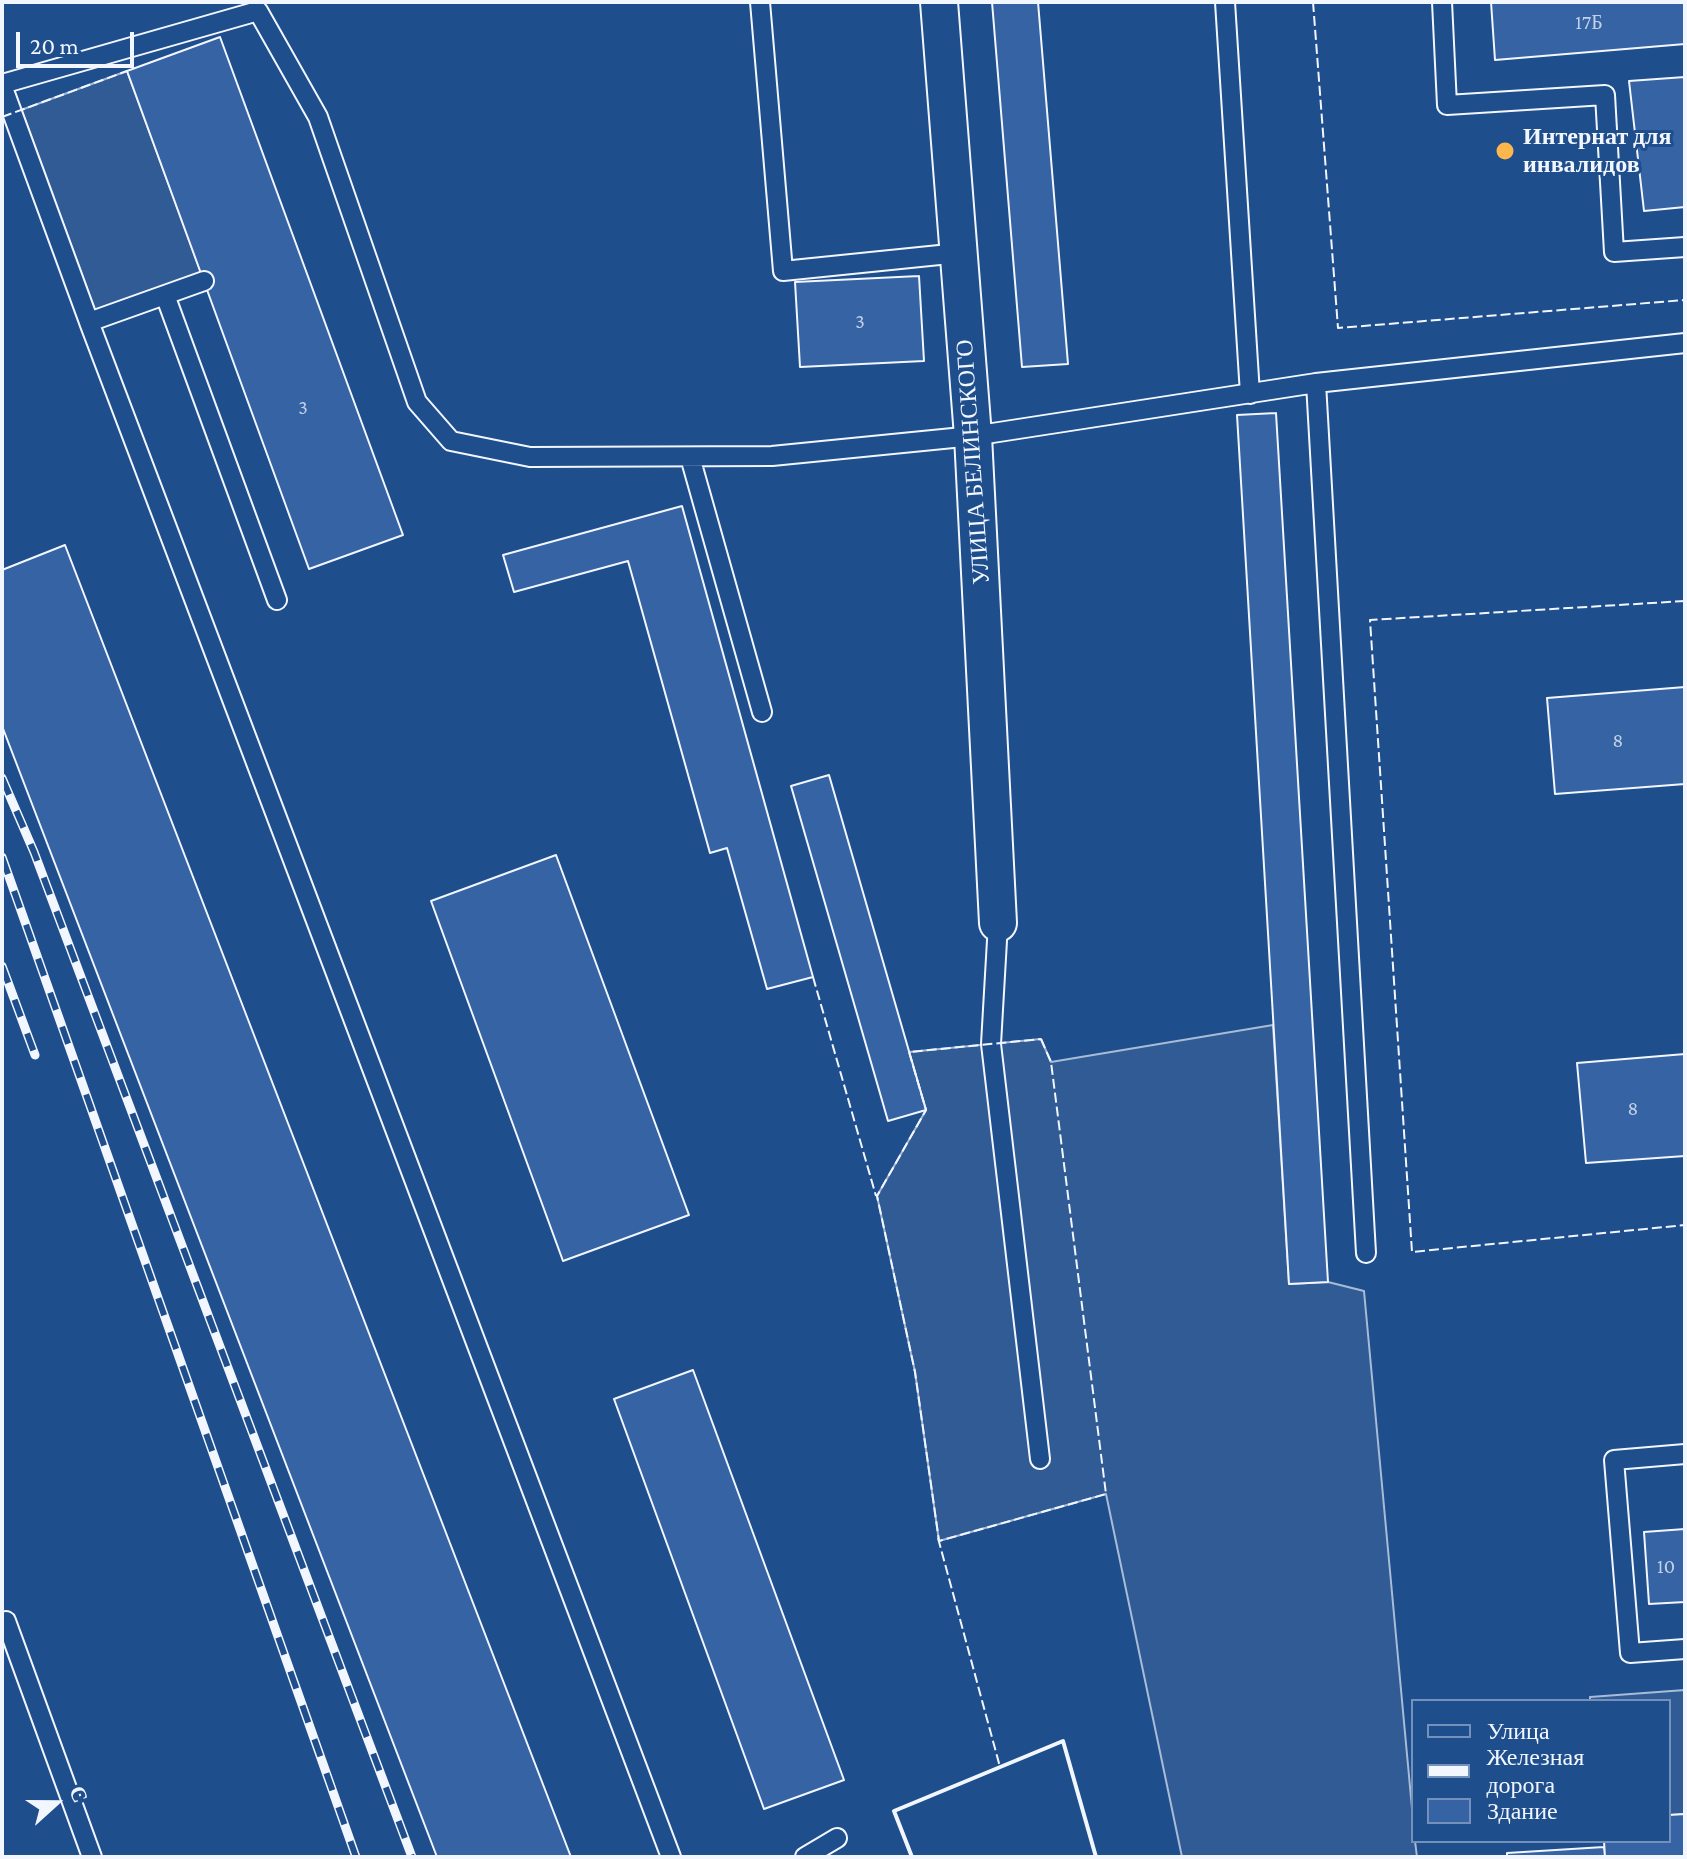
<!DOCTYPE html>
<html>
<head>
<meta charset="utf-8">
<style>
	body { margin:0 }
	#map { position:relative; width:1687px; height:1859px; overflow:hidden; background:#1f4e8c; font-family:"Crimson Pro",serif }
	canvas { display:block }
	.frame { position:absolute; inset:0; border:4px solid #f2f6ff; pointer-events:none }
	.legend { position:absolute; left:1411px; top:1699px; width:260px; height:144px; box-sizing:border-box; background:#1f4e8c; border:2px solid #7391ba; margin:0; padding:10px 14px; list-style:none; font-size:24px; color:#f2f6ff }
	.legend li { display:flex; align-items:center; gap:16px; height:40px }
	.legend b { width:40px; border:2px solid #7391ba }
	.north { position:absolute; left:16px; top:1763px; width:80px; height:80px; -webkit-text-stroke:6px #1f4e8c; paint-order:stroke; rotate:69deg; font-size:22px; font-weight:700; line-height:32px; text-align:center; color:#f2f6ff }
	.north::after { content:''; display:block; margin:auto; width:28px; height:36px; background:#f2f6ff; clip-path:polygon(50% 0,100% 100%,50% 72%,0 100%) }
	.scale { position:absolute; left:16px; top:32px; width:118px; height:36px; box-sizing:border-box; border:4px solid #f2f6ff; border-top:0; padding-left:10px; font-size:24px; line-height:28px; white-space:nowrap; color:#f2f6ff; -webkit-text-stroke:6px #1f4e8c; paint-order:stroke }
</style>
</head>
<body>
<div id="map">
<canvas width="1687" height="1859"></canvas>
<div class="frame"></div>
<ul class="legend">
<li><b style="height:10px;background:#1f4e8c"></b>Улица</li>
<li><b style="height:10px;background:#f2f6ff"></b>Железная дорога</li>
<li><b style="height:22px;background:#3563a3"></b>Здание</li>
</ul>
<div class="north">С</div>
<div class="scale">20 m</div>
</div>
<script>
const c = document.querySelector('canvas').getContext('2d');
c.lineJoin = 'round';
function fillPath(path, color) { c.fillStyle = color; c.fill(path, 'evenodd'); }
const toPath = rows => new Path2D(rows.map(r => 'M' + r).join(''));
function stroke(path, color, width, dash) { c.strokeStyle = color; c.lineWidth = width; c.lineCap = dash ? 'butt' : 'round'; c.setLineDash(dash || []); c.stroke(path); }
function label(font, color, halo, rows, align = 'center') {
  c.font = font + ' "Crimson Pro",serif'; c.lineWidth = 6; c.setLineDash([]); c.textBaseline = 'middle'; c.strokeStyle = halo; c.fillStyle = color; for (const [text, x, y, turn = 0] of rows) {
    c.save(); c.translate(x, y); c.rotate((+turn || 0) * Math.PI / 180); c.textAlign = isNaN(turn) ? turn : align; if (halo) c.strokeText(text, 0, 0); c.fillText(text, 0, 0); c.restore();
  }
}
const built = toPath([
	[127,71,204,281,96,313,24,117,13,113,127,71],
	[1273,1025,1289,1284,1328,1282,1364,1291,1413,1819,1413,1841,1415,1841,1417,1857,1182,1857,1106,1494,939,1541,915,1372,877,1196,926,1110,909,1052,1041,1039,1051,1062,1273,1025],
	[1685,1690,1685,1814,1669,1815,1669,1701,1590,1701,1590,1697,1685,1690]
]);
fillPath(built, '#305b95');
stroke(built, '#a8bbd7', 2);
const building = toPath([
	[992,2,1038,2,1068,364,1022,367,992,2],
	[1491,2,1685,2,1685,44,1495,60,1491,2],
	[220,37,403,535,309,569,127,71,220,37],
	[1685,77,1685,207,1644,211,1629,81,1685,77],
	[919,276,924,361,800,367,795,282,919,276],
	[1276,413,1328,1282,1289,1284,1237,415,1276,413],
	[682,506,813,977,767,989,727,848,710,853,628,561,514,592,503,555,682,506],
	[65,545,571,1857,437,1857,2,726,2,570,65,545],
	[1685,687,1685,784,1555,794,1547,698,1685,687],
	[829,775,926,1110,888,1121,791,786,829,775],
	[556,855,689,1215,563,1261,431,901,556,855],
	[1685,1054,1685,1156,1586,1163,1577,1063,1685,1054],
	[693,1370,844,1780,764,1809,614,1399,693,1370],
	[1685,1529,1685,1602,1649,1604,1644,1532,1685,1529],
	[1685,1814,1685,1857,1605,1857,1604,1841,1669,1841,1669,1815,1685,1814],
	[1604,1847,1605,1857,1507,1857,1507,1853,1604,1847]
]);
fillPath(building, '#3563a3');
stroke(building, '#f2f6ff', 2);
const service = toPath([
	[760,2,783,271,959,253],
	[1225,2,1250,394],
	[1442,2,1447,105,1605,95,1614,252,1685,247],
	[2,84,258,11,318,117,417,402,451,441,530,457,772,456,973,436,1316,383,1685,343],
	[2,85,89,322,204,281],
	[165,295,277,600],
	[89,322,671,1857],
	[1316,383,1366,1253],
	[690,457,762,712],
	[998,923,991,1044,1040,1459],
	[1685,1454,1614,1460,1630,1653,1685,1649],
	[6,1621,92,1857],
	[805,1857,837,1838]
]);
const minor = toPath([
	[939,2,973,436,998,923]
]);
stroke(service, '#f2f6ff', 22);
stroke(minor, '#f2f6ff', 40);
stroke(service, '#1f4e8c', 18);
stroke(minor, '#1f4e8c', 36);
const rail = toPath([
	[2,778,34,852,412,1857],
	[2,857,356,1857],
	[2,966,35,1055]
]);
stroke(rail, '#f2f6ff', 9);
stroke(rail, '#1f4e8c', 6, [18]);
stroke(toPath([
	[1313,2,1338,328,1685,300],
	[2,117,127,71],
	[1685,601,1370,620,1412,1252,1685,1225],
	[813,977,876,1196],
	[1041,1039,1051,1062,1106,1494,939,1541,915,1372,877,1196,926,1110,909,1052,1041,1039],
	[938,1538,1000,1767]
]), '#f2f6ff', 2, [10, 4]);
stroke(toPath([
	[912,1857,894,1811,1063,1741,1096,1857]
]), '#f2f6ff', 4);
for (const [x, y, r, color] of [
	[1505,151,10,"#ffb74d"]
]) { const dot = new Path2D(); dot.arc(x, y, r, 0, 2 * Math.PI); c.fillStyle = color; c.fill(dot); stroke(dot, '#1f4e8c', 3); }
label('20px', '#c3d1e8', null, [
	["17Б",1589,23],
	["3",860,322],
	["3",303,408],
	["8",1618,741],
	["8",1633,1109],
	["10",1666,1567]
]);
label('bold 24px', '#f2f6ff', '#1f4e8c', [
	["Интернат для",1523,137],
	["инвалидов",1523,165]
], 'left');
label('24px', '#f2f6ff', '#1f4e8c', [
	["УЛИЦА БЕЛИНСКОГО",973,462,-94]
]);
</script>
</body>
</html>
